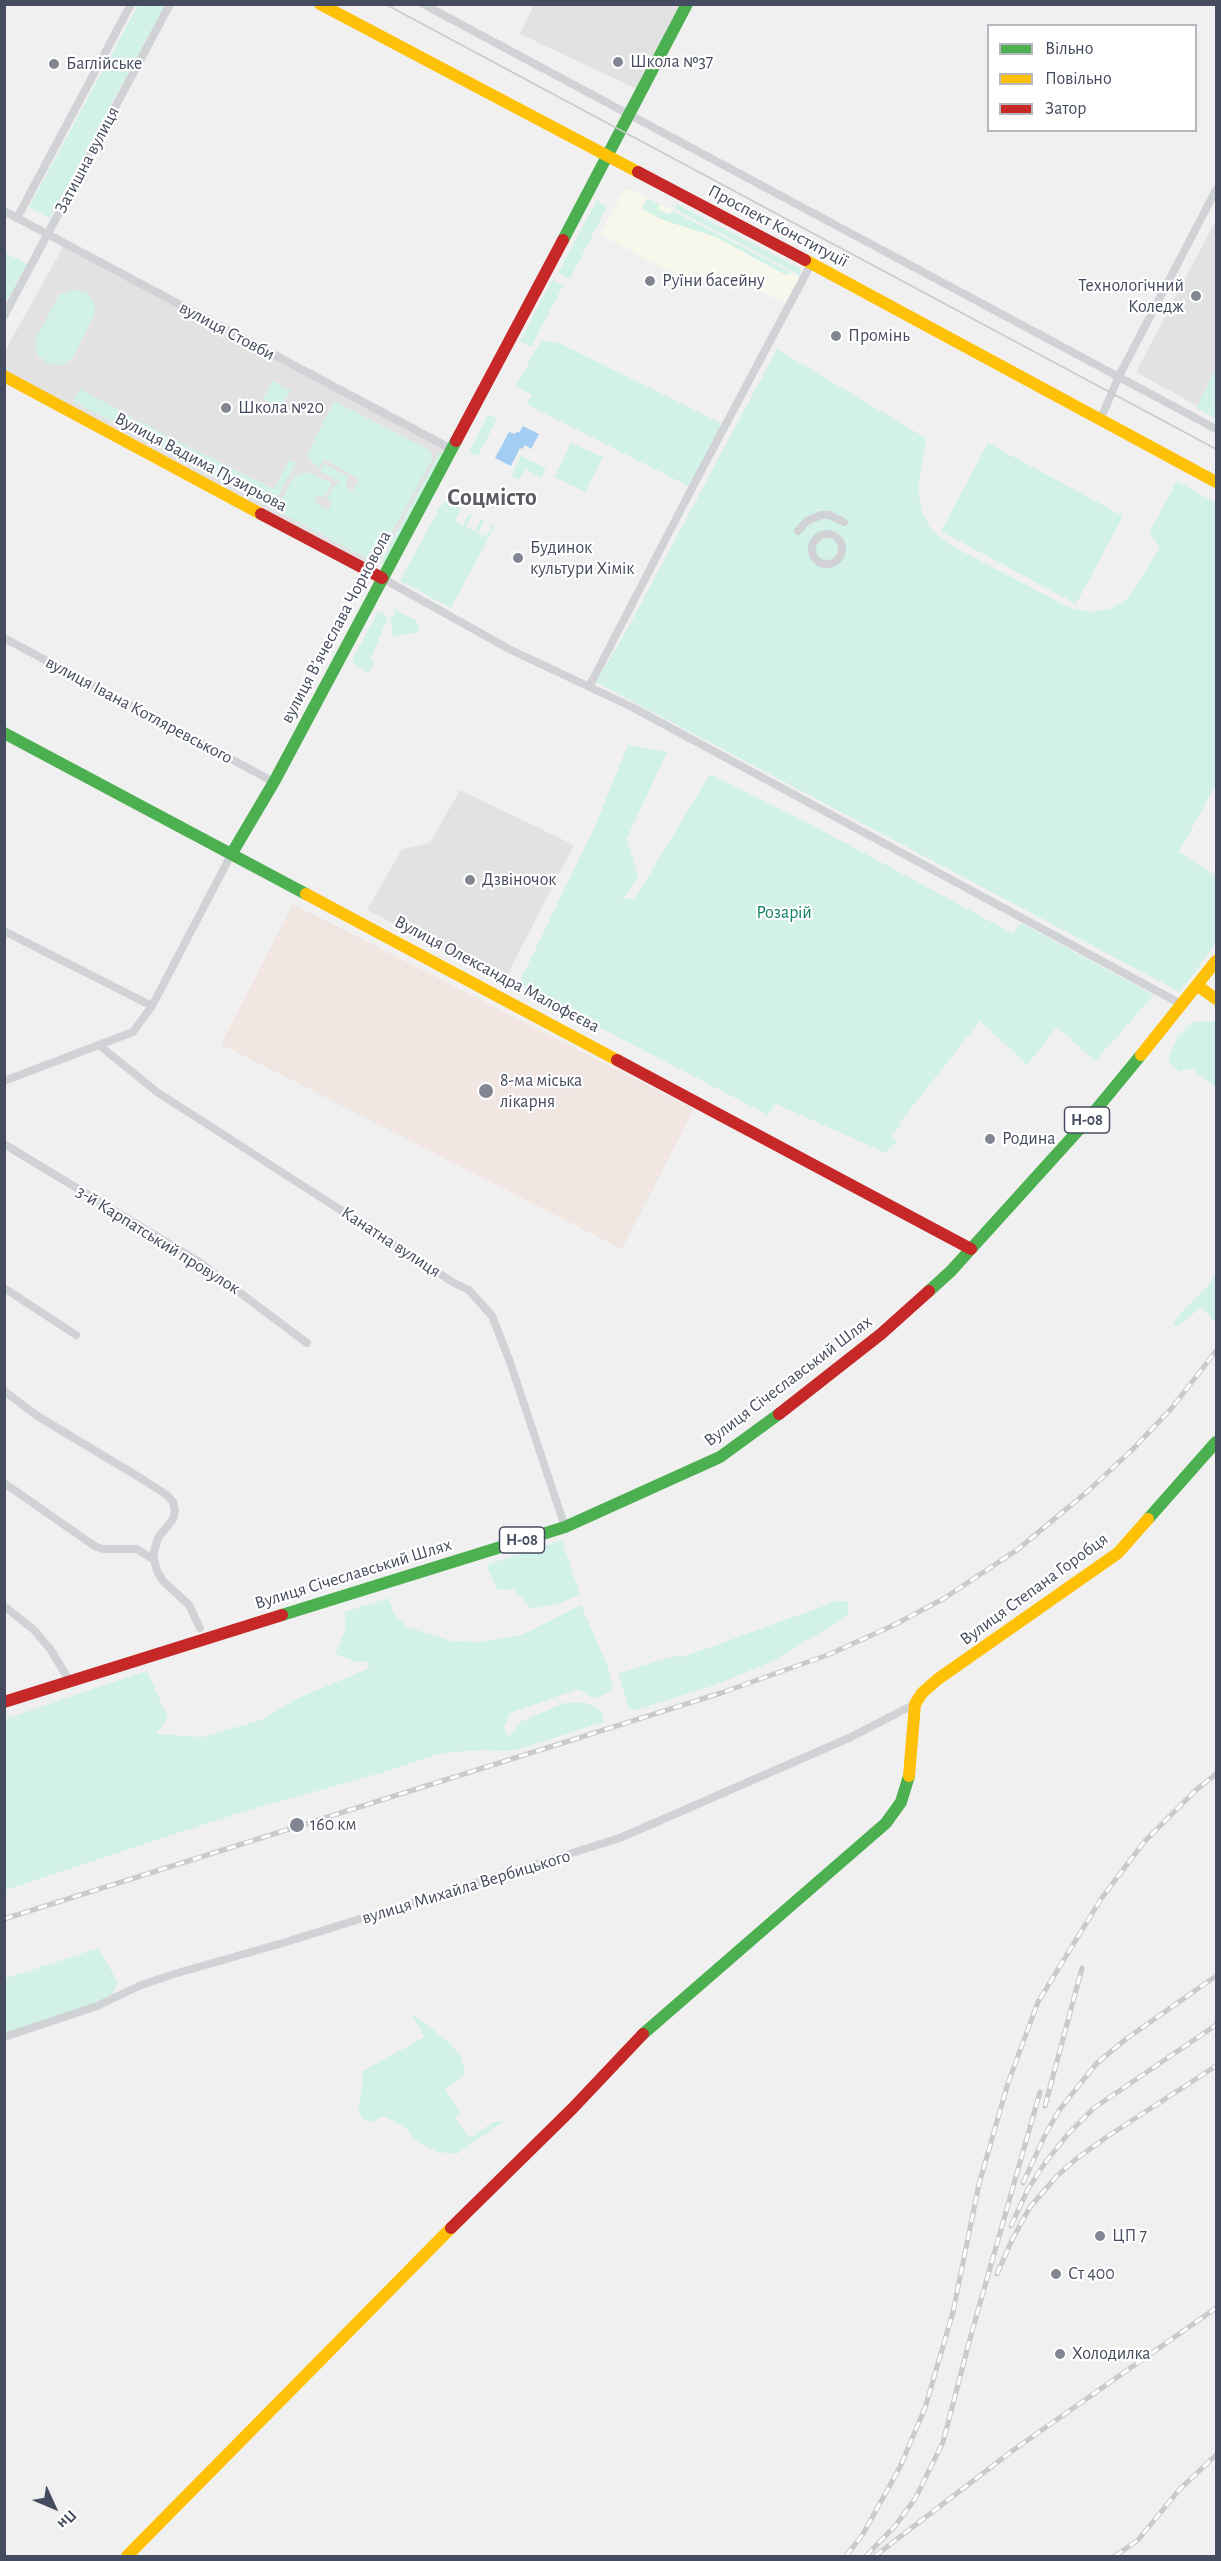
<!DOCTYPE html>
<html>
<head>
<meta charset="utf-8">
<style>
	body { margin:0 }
	#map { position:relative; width:1221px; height:2561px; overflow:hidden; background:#f1f0f0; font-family:"Alegreya Sans",sans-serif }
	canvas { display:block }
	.frame { position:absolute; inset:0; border:6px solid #464c5f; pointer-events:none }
	.legend { position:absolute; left:987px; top:24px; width:210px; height:108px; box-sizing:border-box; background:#fff; border:2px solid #b5b7bf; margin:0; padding:8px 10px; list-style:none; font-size:18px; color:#464c5f }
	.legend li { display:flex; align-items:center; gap:12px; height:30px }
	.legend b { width:30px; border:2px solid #b5b7bf }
	.north { position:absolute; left:24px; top:2477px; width:60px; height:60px; -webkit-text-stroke:4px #fff; paint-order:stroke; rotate:134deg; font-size:16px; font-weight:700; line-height:24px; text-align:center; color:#464c5f }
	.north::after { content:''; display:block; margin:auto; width:21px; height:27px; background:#464c5f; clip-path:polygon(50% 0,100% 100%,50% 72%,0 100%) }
</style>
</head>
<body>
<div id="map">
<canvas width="1221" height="2561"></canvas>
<div class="frame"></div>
<ul class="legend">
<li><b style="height:8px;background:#4caf50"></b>Вільно</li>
<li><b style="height:8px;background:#ffc107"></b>Повільно</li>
<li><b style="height:8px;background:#c62828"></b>Затор</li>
</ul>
<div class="north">Пн</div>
</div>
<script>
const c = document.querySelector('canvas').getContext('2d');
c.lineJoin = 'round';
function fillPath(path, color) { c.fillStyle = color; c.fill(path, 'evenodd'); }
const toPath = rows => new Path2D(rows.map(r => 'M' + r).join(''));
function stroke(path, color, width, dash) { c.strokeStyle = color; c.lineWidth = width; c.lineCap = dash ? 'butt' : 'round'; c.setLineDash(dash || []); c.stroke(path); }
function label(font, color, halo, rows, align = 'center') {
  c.font = font + ' "Alegreya Sans",sans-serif'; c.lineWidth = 4.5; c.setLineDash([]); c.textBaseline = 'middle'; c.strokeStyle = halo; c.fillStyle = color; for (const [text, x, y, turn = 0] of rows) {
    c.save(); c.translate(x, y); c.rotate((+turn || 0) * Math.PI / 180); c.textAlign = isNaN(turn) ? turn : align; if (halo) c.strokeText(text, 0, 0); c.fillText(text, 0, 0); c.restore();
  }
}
fillPath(toPath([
	[625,189,639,193,800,278,786,304,737,280,732,291,695,271,689,281,600,235]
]), '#f8f7ec');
fillPath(toPath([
	[534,5,683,5,641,91,520,34],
	[1216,220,1216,416,1136,372],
	[67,240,448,442,374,571,5,374,5,351],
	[460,790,574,845,504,981,367,910,402,849,430,843]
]), '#e2e2e3');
fillPath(toPath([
	[293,904,694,1109,622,1249,221,1044]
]), '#f1e6e2');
fillPath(toPath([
	[138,5,165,5,50,218,29,207],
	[647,198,660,204,658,209,668,214,673,211,792,273,786,275,782,273,716,237,663,220,642,209],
	[597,200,607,207,570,279,558,273],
	[677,204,801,269,800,275,675,209],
	[4,252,27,264,5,304,4,304],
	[552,280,563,286,531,347,520,341],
	[74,289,89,294,95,304,95,314,72,359,62,365,51,365,38,356,35,340,59,295],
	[541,340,561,344,725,425,692,488,526,404,532,395,516,386],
	[777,349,926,438,918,491,922,512,932,531,950,545,1068,607,1089,612,1110,609,1129,597,1160,547,1149,533,1177,481,1216,503,1216,784,1179,852,1214,875,1216,873,1216,943,1180,992,596,682,629,626],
	[1216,368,1216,419,1196,408],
	[273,381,291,391,282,405,276,406,263,399],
	[80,389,134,418,127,430,73,401],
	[334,401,429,450,432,454,432,460,376,560,370,560,276,510,293,478,306,472,332,483,324,498,319,495,315,502,329,510,332,502,327,499,334,486,341,483,320,471,324,464,349,477,345,487,353,491,359,479,324,459,319,467,311,462,307,455],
	[488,414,497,419,478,456,469,452],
	[139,420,176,441,274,489,289,460,296,463,271,508,131,433],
	[571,443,603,457,585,492,555,477],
	[988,443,1123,516,1076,604,941,531],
	[439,453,443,453,442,457,384,565,381,562],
	[521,456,546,468,541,478,525,469,519,480,511,476],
	[447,500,461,509,455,521,463,525,469,513,472,515,466,527,475,531,481,519,484,520,478,533,486,537,492,525,495,526,451,608,400,581,440,507],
	[394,609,417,621,419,632,393,637,390,618,395,614],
	[378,611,386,615,387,619,371,658,374,662,369,673,354,664,352,661],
	[628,745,667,752,627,838,638,877,622,900,635,898,710,774,812,825,1012,933,1021,923,1154,995,1095,1061,1057,1027,1027,1065,980,1021,900,1122,902,1124,891,1136,897,1141,886,1153,776,1104,768,1115,518,985,595,826],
	[1216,1021,1216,1088,1191,1068,1180,1072,1168,1060,1176,1039,1193,1022],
	[1216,1274,1216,1323,1202,1307,1177,1326,1172,1324,1189,1304,1203,1292],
	[562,1540,580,1594,561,1603,531,1609,515,1590,497,1589,486,1565],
	[388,1598,394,1613,407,1627,451,1641,476,1642,522,1635,581,1605,608,1667,613,1690,594,1699,578,1689,510,1713,504,1728,508,1737,520,1722,564,1703,585,1703,600,1709,604,1722,512,1751,483,1750,442,1753,388,1771,239,1813,5,1890,5,1719,147,1671,168,1718,156,1734,203,1737,261,1720,298,1698,370,1668,366,1661,356,1662,335,1654,346,1628,345,1612],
	[837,1601,847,1601,849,1615,771,1662,712,1686,632,1711,628,1706,618,1674,674,1656,683,1657],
	[98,1948,118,1982,113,1994,94,2004,5,2033,4,1979],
	[411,2013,449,2042,461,2057,466,2073,445,2090,461,2113,455,2118,470,2138,493,2122,504,2121,457,2154,437,2152,414,2140,406,2128,384,2116,371,2122,364,2120,358,2112,363,2081,361,2072,424,2037]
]), '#d3f2e7');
fillPath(toPath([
	[523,426,539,434,531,449,525,445,522,449,520,448,511,466,495,458,509,432,515,434,517,431,519,433]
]), '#a4cdf3');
stroke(toPath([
	[423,4,1216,429],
	[4,211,451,449],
	[17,218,131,4],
	[4,316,170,4],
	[1101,418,1119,376,1216,190],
	[798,531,807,521,821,515,829,515,844,522],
	'812 549a15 15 0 1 1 30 0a15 15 0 1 1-30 0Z',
	[382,578,509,649,632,707,1183,1005],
	[4,638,274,782],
	[589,687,692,488,811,264],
	[4,931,152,1006],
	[100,1046,157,1092,454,1283,469,1290,492,1316,510,1362,565,1527],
	[4,1081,133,1032,152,1006,232,853],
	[4,1144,199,1262,307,1343],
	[4,1288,76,1335],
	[4,1391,39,1417,142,1479,167,1495,173,1502,175,1510,173,1519,158,1538,153,1555,157,1571,163,1581,189,1605,200,1628],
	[4,1483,96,1547,103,1549,137,1549,154,1560],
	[4,1606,34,1630,51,1650,70,1682],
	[4,2037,97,2006,139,1986,174,1974,286,1942,620,1838,849,1738,915,1704]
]), '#d1d2d6', 8);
stroke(toPath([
	[563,240,687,4],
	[4,733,306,894],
	[232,853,274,782,456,441],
	[929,1291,951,1271,1085,1123,1141,1055],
	[1148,1519,1216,1442],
	[282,1615,565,1527,720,1457,779,1414],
	[643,2034,886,1823,901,1802,909,1776]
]), '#4caf50', 12);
stroke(toPath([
	[320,4,638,172],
	[805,260,1216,482],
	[4,376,261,514],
	[306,894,617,1060],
	[1198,986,1216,999],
	[1141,1055,1216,961],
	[909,1776,915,1704,922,1693,938,1679,1118,1553,1148,1519],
	[127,2556,451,2228]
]), '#ffc107', 12);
stroke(toPath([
	[638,172,805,260],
	[456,441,563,240],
	[261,514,382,578],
	[617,1060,971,1249],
	[779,1414,881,1334,929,1291],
	[4,1702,282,1615],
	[451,2228,572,2109,643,2034]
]), '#c62828', 12);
stroke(toPath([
	[385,4,1216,449]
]), '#c9cacd', 1.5);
const rail = toPath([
	[4,1919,721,1693,830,1654,894,1625,943,1599,1017,1550,1088,1491,1133,1449,1171,1409,1216,1351],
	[1045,2106,1082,1968],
	[1023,2183,1046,2133,1060,2109,1096,2064,1126,2039,1216,1976],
	[1011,2226,1028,2189,1045,2163,1068,2134,1094,2108,1216,2025],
	[997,2274,1012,2240,1030,2207,1057,2176,1076,2159,1108,2136,1216,2066],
	[846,2556,863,2534,900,2467,925,2408,953,2312,979,2184,1008,2083,1038,2002,1101,1899,1144,1842,1196,1790,1216,1774],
	[866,2556,895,2526,915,2499,943,2442,971,2335,1040,2092],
	[875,2556,1012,2451,1216,2308],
	[1115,2556,1138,2540,1179,2490,1216,2455]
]);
stroke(rail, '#c9cacd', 5);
stroke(rail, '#fff', 3, [9]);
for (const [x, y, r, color] of [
	[618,62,6,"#828592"],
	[54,64,6,"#828592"],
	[650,281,6,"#828592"],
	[1196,296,6,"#828592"],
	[836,336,6,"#828592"],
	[226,408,6,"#828592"],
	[518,558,6,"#828592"],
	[470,880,6,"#828592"],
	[486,1091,8,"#828592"],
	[990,1139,6,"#828592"],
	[297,1825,8,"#828592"],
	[1100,2236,6,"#828592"],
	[1056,2274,6,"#828592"],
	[1060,2354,6,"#828592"]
]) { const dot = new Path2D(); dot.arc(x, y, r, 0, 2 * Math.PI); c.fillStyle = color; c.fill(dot); stroke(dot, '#fff', 2); }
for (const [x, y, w] of [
	[1087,1120,45],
	[522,1540,45]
]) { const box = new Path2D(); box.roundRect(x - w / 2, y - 13, w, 26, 4.5); c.fillStyle = '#fff'; c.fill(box); stroke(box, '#464c5f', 1.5); }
label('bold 16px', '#464c5f', null, [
	["Н-08",1087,1120],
	["Н-08",522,1540]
]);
label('18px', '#464c5f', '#fff', [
	["Школа №37",630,62],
	["Баглійське",66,64],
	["Руїни басейну",662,281],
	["Технологічний",1184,286,"right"],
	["Коледж",1184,307,"right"],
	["Промінь",848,336],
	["Школа №20",238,408],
	["Будинок",530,548],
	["культури Хімік",530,569],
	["Дзвіночок",482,880],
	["8-ма міська",500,1081],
	["лікарня",500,1102],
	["Родина",1002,1139],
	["160 км",310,1825],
	["ЦП 7",1112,2236],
	["Ст 400",1068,2274],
	["Холодилка",1072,2354]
], 'left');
label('18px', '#464c5f', '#fff', [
	["Затишна вулиця",87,160,-62],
	["Проспект Конституції",778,226,28],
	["вулиця Стовби",227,331,28],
	["Вулиця Вадима Пузирьова",201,462,28],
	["вулиця Вʼячеслава Чорновола",336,627,-62],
	["вулиця Івана Котляревського",139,710,28],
	["Вулиця Олександра Малофєєва",497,974,28],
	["3-й Карпатський провулок",158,1240,32],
	["Канатна вулиця",391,1242,33],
	["Вулиця Січеславський Шлях",788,1381,-37],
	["Вулиця Січеславський Шлях",353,1574,-17],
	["Вулиця Степана Горобця",1034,1589,-36],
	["вулиця Михайла Вербицького",466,1887,-17]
]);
label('18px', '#0e8367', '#fff', [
	["Розарій",784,913]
]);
label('bold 24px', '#5b5d65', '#fff', [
	["Соцмісто",492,498]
]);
</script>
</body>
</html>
